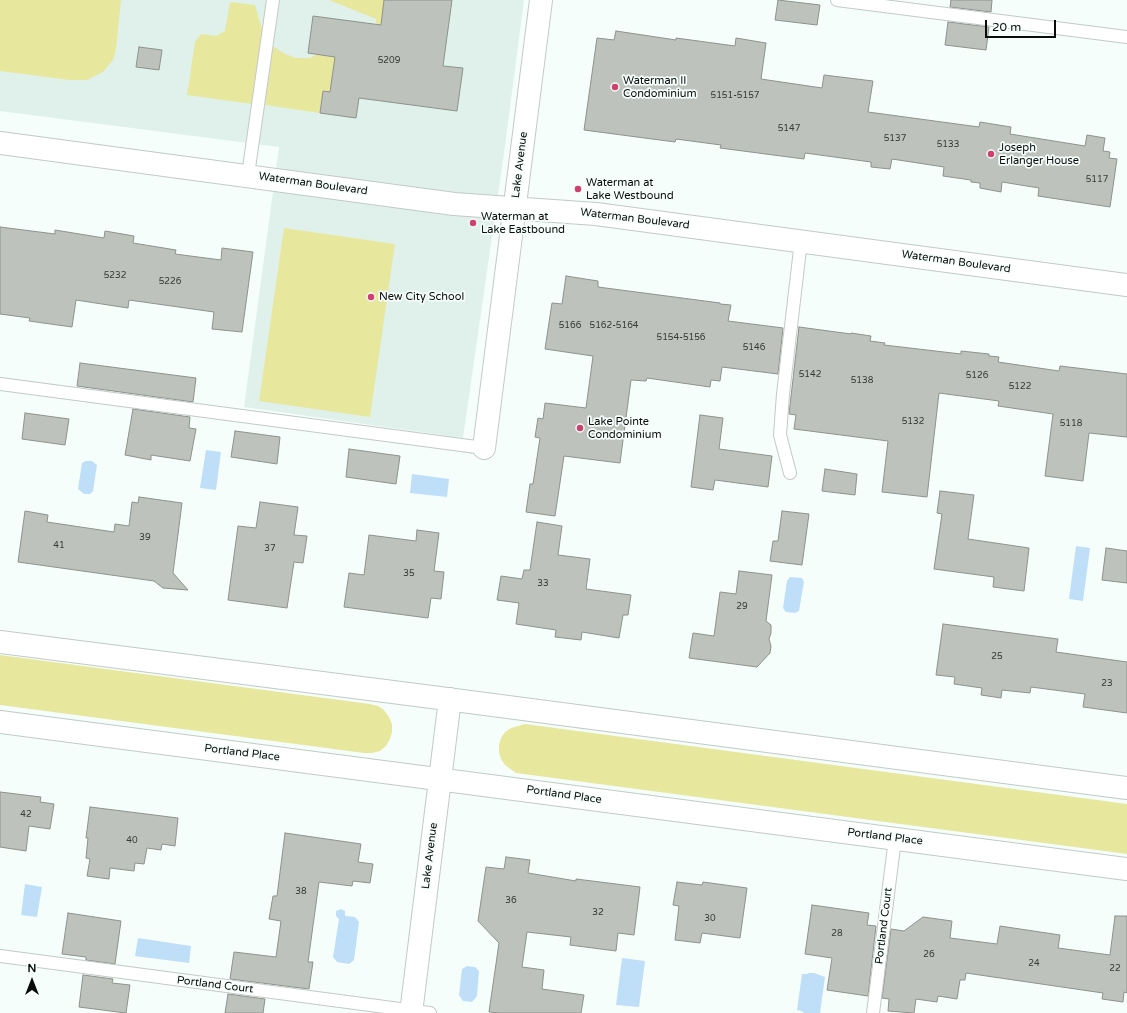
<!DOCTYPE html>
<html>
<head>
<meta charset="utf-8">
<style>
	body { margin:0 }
	#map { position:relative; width:1127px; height:1013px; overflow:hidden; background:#f5fefb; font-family:"Varela Round",sans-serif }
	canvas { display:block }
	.north { position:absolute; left:12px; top:961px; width:40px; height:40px; -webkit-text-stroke:3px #f5fefb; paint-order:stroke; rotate:0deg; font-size:11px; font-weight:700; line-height:16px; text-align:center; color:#090c0b }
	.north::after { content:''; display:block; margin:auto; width:14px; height:18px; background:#090c0b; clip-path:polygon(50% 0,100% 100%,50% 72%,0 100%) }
	.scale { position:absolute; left:985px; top:20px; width:71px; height:18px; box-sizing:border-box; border:2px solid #090c0b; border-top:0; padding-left:5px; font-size:12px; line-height:14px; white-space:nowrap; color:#090c0b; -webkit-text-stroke:3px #f5fefb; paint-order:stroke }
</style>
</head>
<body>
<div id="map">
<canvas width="1127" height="1013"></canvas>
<div class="north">N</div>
<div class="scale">20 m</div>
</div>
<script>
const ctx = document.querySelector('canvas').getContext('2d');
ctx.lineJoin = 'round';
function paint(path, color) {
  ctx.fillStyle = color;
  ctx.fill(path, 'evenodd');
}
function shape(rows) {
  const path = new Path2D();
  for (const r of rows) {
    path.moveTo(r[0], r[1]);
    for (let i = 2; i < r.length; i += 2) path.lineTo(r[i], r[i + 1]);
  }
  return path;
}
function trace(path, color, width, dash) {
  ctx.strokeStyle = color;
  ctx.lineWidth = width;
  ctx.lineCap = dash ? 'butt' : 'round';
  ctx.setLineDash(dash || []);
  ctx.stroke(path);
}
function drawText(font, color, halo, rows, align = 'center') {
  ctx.font = font + ' "Varela Round",sans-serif';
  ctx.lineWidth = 3.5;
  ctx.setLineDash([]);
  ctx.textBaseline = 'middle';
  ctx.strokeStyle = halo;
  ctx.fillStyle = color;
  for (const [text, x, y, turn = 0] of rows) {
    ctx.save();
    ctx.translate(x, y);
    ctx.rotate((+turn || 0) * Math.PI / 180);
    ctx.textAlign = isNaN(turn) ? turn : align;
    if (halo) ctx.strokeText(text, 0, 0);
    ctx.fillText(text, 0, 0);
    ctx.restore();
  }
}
const built = shape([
	[0,0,524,0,505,146,463,438,244,407,279,147,0,111]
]);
const green = shape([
	[0,0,121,0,116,49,113,60,103,72,87,80,69,80,0,71],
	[329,0,384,0,381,25,376,24,376,19],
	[230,2,255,5,263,33,252,104,187,95,195,42,201,34,216,36,225,31],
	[273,46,283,53,296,58,310,58,317,54,335,57,330,92,323,91,320,113,265,105],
	[284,228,395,244,370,417,259,401],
	[0,655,370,704,378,706,384,710,389,717,392,724,392,732,390,739,386,746,380,751,372,753,364,753,0,705],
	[525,724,1127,804,1127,854,516,773,505,765,501,759,499,752,499,745,501,738,505,732,511,728]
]);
const water = shape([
	[206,450,221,452,216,490,200,488],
	[86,461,92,461,97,465,93,491,90,494,84,494,78,489,82,463],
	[412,474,449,479,447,497,410,493],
	[1076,546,1090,548,1083,601,1069,599],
	[790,577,802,578,804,582,799,611,795,613,786,612,783,608,787,581],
	[25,884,42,887,37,917,21,915],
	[341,909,345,911,345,916,355,917,359,922,354,960,349,964,337,962,333,957,339,919,336,916,336,911],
	[138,938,191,946,189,963,135,956],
	[622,958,645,961,639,1007,616,1005],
	[467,966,475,967,479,971,477,996,472,1002,463,1001,459,995,462,969],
	[809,973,814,973,825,977,820,1013,804,1013,801,1011,797,1010,802,974,807,974]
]);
const building = shape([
	[384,0,452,0,443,66,463,68,457,111,359,98,356,118,320,113,323,91,330,92,335,57,308,53,313,16,381,25,384,0],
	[778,0,820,5,817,25,775,20,778,0],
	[951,0,992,0,991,12,950,7,951,0],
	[948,22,989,27,986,50,945,45,948,22],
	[616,31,676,40,676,38,735,46,736,38,766,43,761,79,822,88,824,75,873,81,868,112,979,127,980,122,1011,127,1010,134,1085,146,1087,135,1105,138,1103,151,1110,152,1109,158,1117,159,1110,207,1038,196,1039,188,1002,182,1001,192,980,188,980,183,971,182,971,180,943,176,944,167,892,159,890,169,871,167,871,162,805,153,804,159,720,148,721,145,676,139,675,142,584,130,597,38,614,40,616,31],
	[139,47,162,50,159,70,136,67,139,47],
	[0,227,55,234,55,230,104,238,105,231,134,236,133,243,176,250,175,254,221,260,222,248,253,252,242,332,212,329,214,312,129,300,128,308,76,300,72,327,29,321,30,318,0,314,0,227],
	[566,276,598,281,598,287,720,303,720,304,731,305,728,321,783,328,778,374,722,367,720,381,711,380,710,387,647,378,646,381,631,380,620,463,564,456,555,516,526,512,530,484,533,484,540,438,535,437,538,418,543,419,545,403,586,408,593,356,545,349,552,303,562,304,566,276],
	[799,327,851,334,851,333,871,336,870,341,885,343,884,345,961,354,961,351,989,354,989,356,999,357,998,362,1059,371,1060,366,1127,374,1127,437,1089,433,1083,481,1045,476,1053,414,998,406,999,401,939,393,927,497,882,492,888,441,794,429,796,415,789,414,799,327],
	[80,363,196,378,193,402,77,386,80,363],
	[133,409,190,417,189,428,196,429,190,461,151,455,151,460,125,455,133,409],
	[25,413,69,419,65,445,22,439,25,413],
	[700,415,723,418,719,449,772,456,768,487,715,480,713,490,691,487,700,415],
	[235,431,280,437,277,464,231,457,235,431],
	[349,449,400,456,396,484,346,477,349,449],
	[825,469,857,474,855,495,822,491,825,469],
	[940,491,974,495,968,539,1029,548,1024,591,993,587,994,577,934,569,942,514,937,513,940,491],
	[139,497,182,503,173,573,188,590,163,588,154,581,18,562,25,511,48,515,47,522,114,532,115,524,129,526,132,502,138,503,139,497],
	[260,502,298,507,294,535,307,536,303,563,294,562,287,608,228,600,238,526,256,528,260,502],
	[782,511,809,514,802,565,770,561,773,541,778,541,782,511],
	[537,522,562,526,558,555,590,559,586,589,631,595,628,615,623,615,619,638,582,632,581,640,555,637,556,630,516,624,519,603,497,600,501,576,522,579,524,570,530,570,537,522],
	[417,530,439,533,434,571,444,572,441,599,431,598,428,618,344,607,349,573,364,575,369,535,416,541,417,530],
	[1106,548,1127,551,1127,583,1102,580,1106,548],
	[739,571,772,575,766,621,771,625,771,633,769,639,771,646,770,653,757,667,689,658,693,633,714,636,720,592,736,594,739,571],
	[943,624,1058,639,1056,652,1127,662,1127,713,1083,707,1085,694,1031,687,1030,693,1002,690,1001,698,981,695,982,688,954,684,955,677,936,675,943,624],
	[0,792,41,797,40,802,54,804,50,829,29,826,26,851,0,847,0,792],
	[90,807,178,818,175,846,162,844,161,850,147,848,144,864,135,863,134,871,110,868,109,879,87,876,90,859,86,858,88,838,86,838,90,807],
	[285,833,361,844,358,862,373,864,370,883,353,881,352,886,319,882,308,962,313,962,309,989,230,979,234,952,276,957,281,921,269,919,273,896,277,896,285,833],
	[506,857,530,860,528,873,576,881,576,879,640,887,634,935,618,933,616,951,570,945,571,937,527,932,522,967,544,970,542,989,584,995,581,1013,499,1013,489,1012,499,943,478,921,486,867,504,869,506,857],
	[677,882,702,885,703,882,747,888,740,938,702,933,700,943,675,940,679,906,673,905,677,882],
	[812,905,869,913,867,925,876,926,868,996,827,990,832,958,805,954,812,905],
	[68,913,121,921,115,964,86,960,86,957,62,954,68,913],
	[1115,916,1127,916,1127,993,1124,992,1123,1002,1102,999,1103,993,966,973,965,980,960,980,957,999,938,996,937,1002,916,999,914,1013,888,1011,889,999,882,998,891,929,904,931,923,917,952,921,950,938,997,944,1000,926,1060,935,1058,948,1110,955,1115,916],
	[83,975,113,979,112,983,130,985,126,1013,79,1007,83,975],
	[228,994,265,999,263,1013,225,1013,228,994]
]);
const service = shape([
	[837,0,1127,37],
	[248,175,273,0],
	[0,384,484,448],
	[790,473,780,435,783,394,801,241],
	[0,956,430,1013],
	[873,1013,895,839]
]);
const minor = shape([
	[0,143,454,204,596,214,1127,285],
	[484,448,541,0],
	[0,642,424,696,1127,788],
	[0,722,1127,869],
	[411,1013,450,699]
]);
const markers = [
	[615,87,4,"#cd406f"],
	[991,154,4,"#cd406f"],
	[578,189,4,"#cd406f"],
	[473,223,4,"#cd406f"],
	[371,297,4,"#cd406f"],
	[580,428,4,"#cd406f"]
];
const numberNames = [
	["5209",389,61],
	["5151-5157",735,96],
	["5147",789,129],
	["5137",895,139],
	["5133",948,145],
	["5117",1097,180],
	["5232",115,276],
	["5226",170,282],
	["5166",570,326],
	["5162-5164",614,326],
	["5154-5156",681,338],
	["5146",754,348],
	["5142",810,375],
	["5126",977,376],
	["5138",862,381],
	["5122",1020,387],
	["5132",913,422],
	["5118",1071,424],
	["39",145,538],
	["41",59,546],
	["37",270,549],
	["35",409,574],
	["33",543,584],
	["29",742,607],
	["25",997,657],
	["23",1107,684],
	["42",26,815],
	["40",132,841],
	["38",301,892],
	["36",511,901],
	["32",598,913],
	["30",710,919],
	["28",837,934],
	["26",929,955],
	["24",1034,964],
	["22",1115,969]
];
const poiNames = [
	["Waterman II",623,81],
	["Condominium",623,94],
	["Joseph",999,148],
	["Erlanger House",999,161],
	["Waterman at",586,183],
	["Lake Westbound",586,196],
	["Waterman at",481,217],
	["Lake Eastbound",481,230],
	["New City School",379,297],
	["Lake Pointe",588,422],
	["Condominium",588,435]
];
const streetNames = [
	["Lake Avenue",520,165,-83],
	["Waterman Boulevard",313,184,8],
	["Waterman Boulevard",635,219,7],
	["Waterman Boulevard",956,262,8],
	["Portland Place",242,753,7],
	["Portland Place",564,795,8],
	["Portland Place",885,837,7],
	["Lake Avenue",430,856,-83],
	["Portland Court",884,926,-83],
	["Portland Court",215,985,7]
];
paint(built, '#e0f1eb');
paint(green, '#e8e79e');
paint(water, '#bfdff9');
paint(building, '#bdc2bc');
trace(building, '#8d928c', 1);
trace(service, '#c2cac8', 14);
trace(minor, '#c2cac8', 24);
trace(service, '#fff', 12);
trace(minor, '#fff', 22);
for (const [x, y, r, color] of markers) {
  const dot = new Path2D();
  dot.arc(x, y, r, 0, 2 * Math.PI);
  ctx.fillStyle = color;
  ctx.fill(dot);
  trace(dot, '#f5fefb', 1.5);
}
drawText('9px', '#363a37', null, numberNames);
drawText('11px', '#090c0b', '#f5fefb', poiNames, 'left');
drawText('11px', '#090c0b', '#f5fefb', streetNames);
</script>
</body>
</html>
